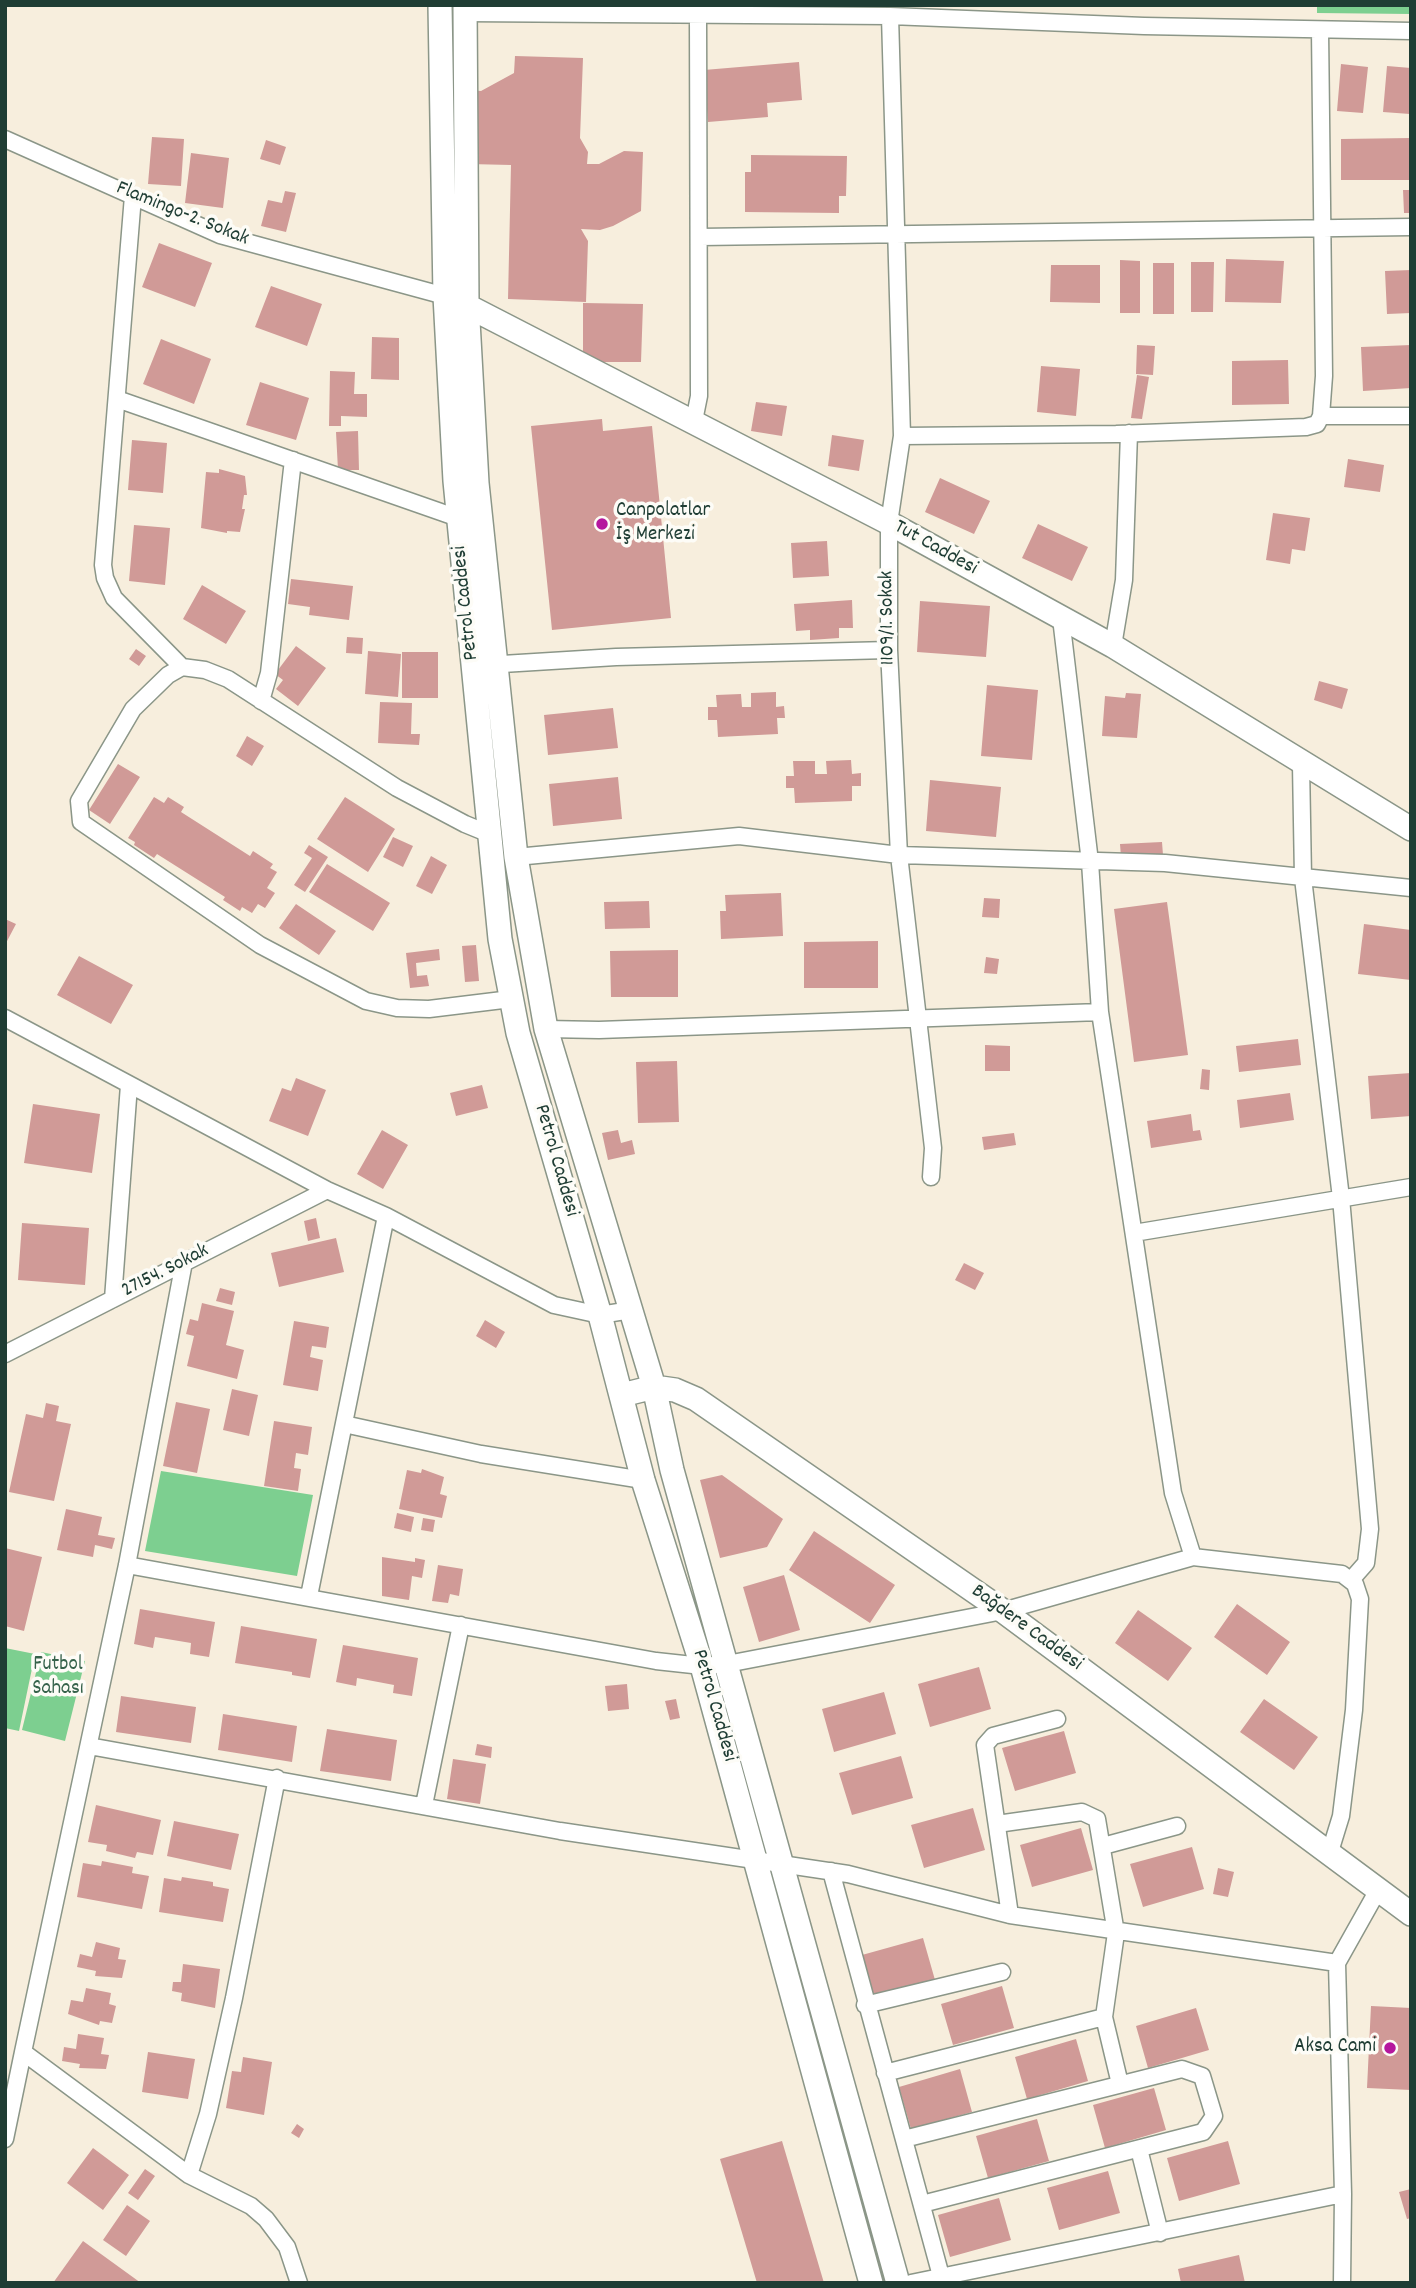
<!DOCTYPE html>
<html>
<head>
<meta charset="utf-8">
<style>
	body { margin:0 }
	#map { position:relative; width:1416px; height:2288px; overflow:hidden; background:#f7eedd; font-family:Dekko,sans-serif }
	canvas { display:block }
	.frame { position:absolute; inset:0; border:7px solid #1f3d34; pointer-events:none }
</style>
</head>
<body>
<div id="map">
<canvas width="1416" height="2288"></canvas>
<div class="frame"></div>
</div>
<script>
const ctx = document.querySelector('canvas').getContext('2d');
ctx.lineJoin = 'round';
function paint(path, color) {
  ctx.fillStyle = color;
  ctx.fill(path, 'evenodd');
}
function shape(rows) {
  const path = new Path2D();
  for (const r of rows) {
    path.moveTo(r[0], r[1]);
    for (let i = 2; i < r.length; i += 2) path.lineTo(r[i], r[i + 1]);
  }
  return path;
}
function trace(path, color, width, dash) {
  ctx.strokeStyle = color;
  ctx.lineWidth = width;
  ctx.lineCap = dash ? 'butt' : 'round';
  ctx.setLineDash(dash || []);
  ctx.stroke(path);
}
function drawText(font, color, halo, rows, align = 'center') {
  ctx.font = font + ' Dekko,sans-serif';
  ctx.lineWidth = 7;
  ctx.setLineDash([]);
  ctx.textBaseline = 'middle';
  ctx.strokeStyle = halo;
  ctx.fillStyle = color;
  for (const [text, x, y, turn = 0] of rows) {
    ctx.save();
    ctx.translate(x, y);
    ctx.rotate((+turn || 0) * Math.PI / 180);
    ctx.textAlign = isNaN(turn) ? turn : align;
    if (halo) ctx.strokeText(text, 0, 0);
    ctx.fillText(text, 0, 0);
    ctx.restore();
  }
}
const green = shape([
	[1317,5,1411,5,1411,14,1317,13],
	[161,1471,313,1495,297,1576,145,1551],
	[5,1648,35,1654,19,1731,5,1728],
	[41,1652,85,1661,65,1741,22,1730]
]);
const building = shape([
	[515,56,583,58,580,138,588,152,587,164,599,164,624,151,643,152,641,211,613,226,600,230,581,229,588,241,586,302,508,299,511,165,469,164,471,90,481,91,514,73],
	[799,62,802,100,767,103,768,117,708,122,704,70],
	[1341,64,1368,67,1363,113,1337,111],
	[1387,66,1411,68,1410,114,1383,112],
	[152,137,184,139,181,186,148,184],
	[1411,138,1411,180,1341,180,1341,139],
	[266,140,286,147,280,165,260,159],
	[191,153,229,158,223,208,185,203],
	[751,155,847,156,846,196,839,196,839,213,745,212,745,172,751,172],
	[1403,190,1411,190,1411,213,1404,213],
	[285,191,296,193,286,232,261,226,268,200,282,203],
	[159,243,212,263,195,307,142,287],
	[1226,259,1284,261,1281,303,1225,302],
	[1120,260,1140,261,1140,313,1120,313],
	[1191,262,1214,262,1213,312,1191,312],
	[1153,263,1174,263,1174,314,1153,314],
	[1051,265,1100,265,1100,303,1050,302],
	[1411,270,1411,313,1387,314,1385,271],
	[271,286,322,304,307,346,255,327],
	[583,303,643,304,641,362,583,362],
	[372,337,399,338,399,380,371,379],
	[161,339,211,359,194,404,143,384],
	[1137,345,1155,346,1153,375,1136,374],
	[1411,345,1411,388,1363,391,1361,347],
	[1288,360,1289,404,1232,405,1232,361],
	[1041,366,1080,369,1076,416,1037,412],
	[330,371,355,372,354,394,367,394,367,417,341,416,341,426,329,426],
	[1137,375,1149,377,1142,419,1131,418],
	[260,382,309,398,296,440,246,425],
	[756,402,787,406,782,436,751,431],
	[602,419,603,431,652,426,671,618,552,630,531,426],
	[358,431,359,470,338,470,336,432],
	[832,435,864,440,859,471,828,466],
	[132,440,167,443,163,493,128,490],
	[1348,459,1384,465,1380,492,1344,487],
	[219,469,245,476,247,495,244,495,242,509,245,509,240,532,227,531,227,533,201,528,206,472,219,473],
	[940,478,990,501,974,534,925,512],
	[1273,513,1310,518,1305,551,1292,549,1290,564,1266,560],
	[1038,524,1088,547,1072,581,1022,558],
	[134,525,170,528,165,585,129,581],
	[827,541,829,576,793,578,791,543],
	[291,579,353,586,349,620,309,615,310,607,288,604],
	[202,585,246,611,226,644,183,619],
	[852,600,853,628,839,628,839,638,810,640,810,630,796,631,794,604],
	[920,601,990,606,986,657,917,652],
	[347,637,363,638,362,654,346,653],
	[296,646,326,668,298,706,276,689,283,680,275,674],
	[136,649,146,656,139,666,129,659],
	[368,651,401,654,398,697,365,694],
	[402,652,438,652,438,698,402,698],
	[1319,681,1348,689,1342,709,1314,700],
	[987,685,1038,690,1032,760,981,756],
	[776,692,776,707,784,706,785,718,777,718,778,734,718,737,717,720,708,720,708,707,717,707,716,695,741,694,742,707,751,707,751,693],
	[1126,693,1141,694,1137,738,1102,736,1105,696,1125,698],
	[380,702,412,703,411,734,420,734,419,745,378,743],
	[613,708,618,748,548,755,544,715],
	[247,736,264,746,252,766,236,756],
	[851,760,852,774,861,773,861,786,852,786,852,801,795,803,794,788,786,788,786,776,794,776,793,761,815,761,815,774,827,774,826,761],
	[118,764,140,777,110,824,89,810],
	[618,777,622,819,553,826,549,784],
	[930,780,1001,787,996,837,926,831],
	[154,797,164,803,168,797,184,807,181,812,250,856,253,851,273,864,270,868,277,872,267,888,275,893,265,908,258,904,252,913,242,907,240,911,223,900,225,897,157,854,154,858,134,845,135,842,128,838],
	[345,797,395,829,368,872,317,839],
	[393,837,413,846,403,867,383,857],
	[1162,842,1163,855,1121,857,1120,844],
	[309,845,328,857,305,892,294,885,312,858,304,853],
	[431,856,447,865,432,894,416,886],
	[327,864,390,903,373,931,309,892],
	[781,893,783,936,721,939,720,911,726,911,725,895],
	[984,898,1000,899,999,918,982,917],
	[649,901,650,928,605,929,604,902],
	[1167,902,1188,1055,1134,1062,1114,909],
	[296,904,336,931,319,955,279,928],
	[5,919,16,924,5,945],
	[1364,924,1411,930,1411,980,1358,974],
	[878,941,878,988,804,988,804,942],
	[476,945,479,981,465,982,462,946],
	[439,949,440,960,416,963,417,976,427,975,429,986,410,988,406,953],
	[678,950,678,997,611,997,610,951],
	[79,956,133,985,111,1024,57,995],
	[986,957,999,959,997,974,984,973],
	[1298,1039,1301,1065,1239,1072,1236,1046],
	[985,1045,1010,1046,1010,1071,985,1071],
	[677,1061,679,1122,638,1123,636,1062],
	[1202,1069,1210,1070,1209,1090,1200,1089],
	[1411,1073,1411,1116,1371,1119,1368,1076],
	[296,1078,326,1090,308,1136,269,1121,282,1088,291,1091],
	[482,1085,488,1108,456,1116,450,1093],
	[1290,1093,1294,1120,1240,1128,1237,1100],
	[33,1104,100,1114,92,1173,24,1163],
	[1191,1114,1193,1131,1200,1130,1202,1140,1151,1148,1147,1121],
	[382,1130,408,1145,383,1189,357,1174],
	[618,1130,621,1143,632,1140,635,1154,608,1160,602,1133],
	[1014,1133,1016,1145,984,1150,982,1137],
	[316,1218,320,1238,308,1241,304,1221],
	[22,1223,89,1228,85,1285,18,1280],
	[336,1238,344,1272,279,1287,271,1253],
	[964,1263,984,1273,975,1290,955,1280],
	[220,1288,235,1292,232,1305,216,1301],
	[202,1303,234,1311,226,1345,244,1350,237,1379,187,1366,194,1336,186,1334,190,1319,198,1321],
	[485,1320,505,1332,496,1348,476,1336],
	[294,1321,329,1327,326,1348,312,1346,310,1357,323,1360,318,1391,283,1385],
	[232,1389,258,1395,249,1436,223,1430],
	[176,1402,210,1409,197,1473,163,1466],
	[46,1403,59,1406,56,1421,71,1424,54,1501,9,1492,26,1414,43,1418],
	[274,1421,312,1427,308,1455,296,1453,294,1468,301,1469,298,1491,264,1486],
	[422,1469,444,1477,440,1494,447,1496,442,1518,399,1509,407,1470,421,1473],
	[722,1475,783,1519,767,1547,720,1558,700,1480],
	[66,1509,102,1517,98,1535,115,1538,112,1549,95,1545,93,1557,57,1550],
	[397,1513,414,1517,411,1532,394,1528],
	[423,1518,435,1520,433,1532,421,1530],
	[814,1531,895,1585,870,1623,789,1570],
	[5,1548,42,1557,24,1631,5,1626],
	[382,1557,415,1562,415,1558,425,1560,422,1578,412,1576,409,1600,382,1596],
	[438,1565,463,1569,459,1596,450,1594,448,1603,432,1601],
	[784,1575,800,1630,759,1642,743,1587],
	[1237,1604,1290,1642,1267,1675,1214,1637],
	[140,1609,215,1622,209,1657,190,1654,191,1643,155,1637,153,1648,134,1644],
	[1138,1610,1192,1648,1168,1681,1115,1643],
	[241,1626,317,1639,310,1678,292,1675,292,1672,235,1663],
	[343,1645,418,1658,412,1696,393,1693,394,1685,357,1678,356,1686,336,1682],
	[979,1667,991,1709,930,1727,918,1684],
	[627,1684,629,1709,608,1711,605,1686],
	[884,1692,896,1734,834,1752,822,1709],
	[121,1696,196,1707,191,1743,116,1732],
	[676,1699,680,1718,670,1720,665,1701],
	[1264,1699,1318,1737,1294,1770,1240,1732],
	[223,1714,297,1726,292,1762,218,1750],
	[327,1729,397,1740,391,1781,320,1771],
	[1064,1731,1076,1773,1015,1791,1002,1748],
	[477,1744,492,1747,491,1758,475,1755],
	[901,1756,913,1798,852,1815,839,1773],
	[453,1759,486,1764,480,1804,447,1799],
	[96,1805,161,1820,153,1855,137,1852,135,1858,106,1851,107,1845,88,1842],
	[973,1808,985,1850,924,1868,911,1825],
	[174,1821,239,1834,231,1870,167,1856],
	[1081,1828,1093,1870,1032,1887,1020,1845],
	[1192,1847,1204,1889,1143,1907,1130,1864],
	[102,1861,133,1867,132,1873,149,1876,142,1909,77,1897,83,1863,101,1866],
	[1218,1868,1234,1872,1228,1897,1213,1894],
	[182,1877,213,1882,213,1886,229,1889,223,1922,159,1912,164,1878,181,1881],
	[923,1938,935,1980,874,1998,862,1955],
	[96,1942,120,1948,118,1959,126,1960,122,1978,95,1976,96,1971,77,1967,80,1954,92,1957],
	[183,1964,220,1969,215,2008,181,2001,182,1993,172,1991,173,1982,181,1982],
	[1002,1986,1014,2028,953,2045,941,2004],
	[86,1988,111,1993,109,2004,116,2006,112,2023,100,2021,99,2025,68,2014,71,2000,83,2002],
	[1371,2006,1411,2008,1411,2090,1367,2088],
	[1196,2008,1209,2050,1148,2068,1136,2026],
	[78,2034,104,2038,101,2054,109,2055,106,2069,79,2068,80,2064,62,2061,64,2047,76,2049],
	[1076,2039,1088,2081,1027,2099,1015,2057],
	[148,2052,195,2059,188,2099,142,2092],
	[243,2057,272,2062,264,2115,226,2108,232,2071,241,2072],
	[960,2069,972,2112,911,2129,899,2087],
	[1154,2088,1166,2130,1105,2148,1093,2105],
	[1037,2119,1049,2161,988,2178,976,2136],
	[297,2124,304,2129,299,2138,291,2133],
	[782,2141,824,2283,757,2283,720,2159],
	[1228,2141,1240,2184,1179,2201,1167,2158],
	[93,2148,129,2175,103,2210,67,2183],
	[145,2169,155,2176,138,2200,128,2193],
	[1108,2171,1120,2213,1059,2230,1047,2188],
	[1411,2189,1411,2218,1407,2219,1399,2192],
	[999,2198,1011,2240,950,2257,938,2215],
	[127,2205,150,2221,126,2256,103,2240],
	[83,2241,141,2283,53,2283],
	[1239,2255,1245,2283,1181,2283,1178,2269]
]);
const street = shape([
	[465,13,890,16,1144,26,1411,31],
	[890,16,902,436,889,523,889,650,899,855,933,1148,931,1177],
	[5,139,220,235,445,296],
	[133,196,103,565,105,578,114,598,182,667],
	[700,237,1411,227],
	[117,399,458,518],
	[1321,416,1411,416],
	[694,421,699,396,698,17],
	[902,436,1116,434,1306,427,1317,424,1321,416,1324,376,1320,30],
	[1061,618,1090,862,1100,1012,1173,1493,1193,1557],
	[1113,646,1124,580,1129,433],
	[486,665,616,657,889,650],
	[261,701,269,673,293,460],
	[1301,764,1303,878,1341,1198,1370,1529,1366,1563,1351,1580],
	[487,833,465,824,397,788,228,679,205,670,182,667,168,675,133,709,79,801,81,822,260,945,366,1001,397,1008,429,1009,511,999],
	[516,857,739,836,899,855,1165,863,1411,888],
	[5,1018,327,1190,386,1216,554,1305,600,1315,631,1310],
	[546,1029,599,1030,1100,1012],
	[1134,1233,1411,1187],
	[184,1262,127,1565,23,2052,189,2175,251,2206,266,2219,287,2247,299,2283],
	[113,1299,129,1085],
	[5,1354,327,1190],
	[344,1424,481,1454,643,1480],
	[127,1565,656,1661,702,1666,727,1664,1003,1611,1193,1557,1342,1574,1355,1584,1360,1599,1354,1710,1341,1816,1329,1855],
	[309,1596,386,1216],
	[89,1746,560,1831,848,1874,1010,1915,1337,1963,1378,1890],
	[424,1805,461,1625],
	[997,1824,1082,1812,1097,1819,1116,1933,1104,2017,1120,2084],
	[1103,1846,1177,1826],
	[831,1871,941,2276],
	[1010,1915,985,1745,993,1736,1057,1719],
	[1337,1963,1343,2194,1342,2283],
	[865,2005,1002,1972],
	[885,2073,1104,2017],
	[5,2139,23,2052],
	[904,2139,1182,2069,1202,2076,1214,2116,1203,2132,922,2204],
	[1139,2149,1160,2233],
	[189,2175,208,2114,234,1998,277,1778],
	[911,2283,1343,2194]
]);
const secondary = shape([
	[440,5,445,296,455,481,500,939,518,1033,600,1315,643,1480,702,1666,871,2283],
	[465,5,467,303,477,483,516,857,546,1029,654,1387,672,1470,898,2283],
	[456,300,889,523,1113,646,1411,829],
	[622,1395,654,1387,675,1390,696,1399,1003,1611,1411,1914]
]);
const markers = [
	[602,524,7,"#b5179e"],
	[1390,2048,7,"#b5179e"]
];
const streetNames = [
	["Flamingo-2. Sokak",182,215,22],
	["Tut Caddesi",935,549,29],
	["Petrol Caddesi",467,603,-96],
	["1109/1. Sokak",889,618,-91],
	["Petrol Caddesi",555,1161,74],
	["27154. Sokak",166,1272,-27],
	["Bağdere Caddesi",1026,1629,36],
	["Petrol Caddesi",713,1706,74]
];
const poiNames = [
	["Canpolatlar",616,512],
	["İş Merkezi",616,536],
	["Aksa Cami",1376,2048,"right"]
];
const parkNames = [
	["Futbol",58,1666],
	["Sahası",58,1690]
];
paint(green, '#7dcf90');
paint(building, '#d09a97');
trace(street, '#8b9688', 19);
trace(secondary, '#8b9688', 26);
trace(street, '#fff', 16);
trace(secondary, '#fff', 23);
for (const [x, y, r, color] of markers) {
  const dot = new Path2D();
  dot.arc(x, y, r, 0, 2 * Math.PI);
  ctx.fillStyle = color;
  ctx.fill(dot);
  trace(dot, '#fdfcf7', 2.5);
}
drawText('21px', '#1f3d34', '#fdfcf7', streetNames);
drawText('21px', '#1f3d34', '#fdfcf7', poiNames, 'left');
drawText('21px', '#36624b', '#fdfcf7', parkNames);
</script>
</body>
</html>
